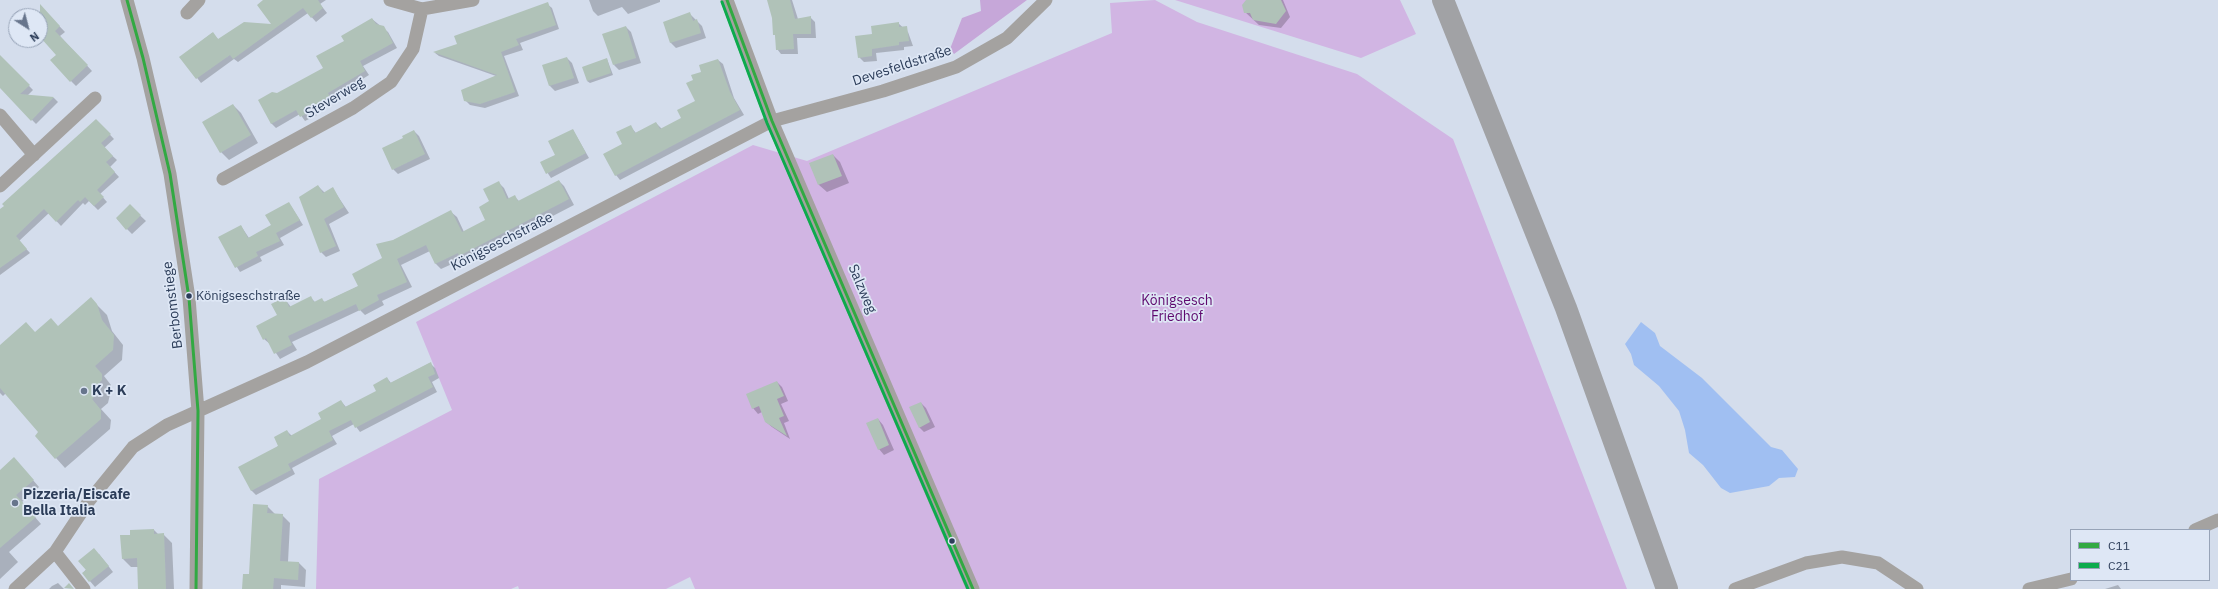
<!DOCTYPE html>
<html>
<head>
<meta charset="utf-8">
<style>
	body { margin:0 }
	#map { position:relative; width:2218px; height:589px; overflow:hidden; background:#d4ddec; font-family:"IBM Plex Sans",sans-serif }
	canvas { display:block }
	.legend { position:absolute; left:2070px; top:529px; width:140px; height:52px; box-sizing:border-box; background:#dee7f5; border:1px solid #97a3b7; margin:0; padding:5px 7px; list-style:none; font-size:12px; color:#2c3d59 }
	.legend li { display:flex; align-items:center; gap:8px; height:20px }
	.legend b { width:20px; border:1px solid #97a3b7 }
	.north { position:absolute; left:8px; top:8px; width:40px; height:40px; box-sizing:border-box; background:#dee7f5; border:1px solid #97a3b7; border-radius:50%; rotate:144deg; font-size:11px; font-weight:700; line-height:16px; text-align:center; color:#2c3d59 }
	.north::after { content:''; display:block; margin:auto; width:14px; height:18px; background:#67758c; clip-path:polygon(50% 0,100% 100%,50% 72%,0 100%) }
</style>
</head>
<body>
<div id="map">
<canvas width="2218" height="589"></canvas>
<ul class="legend">
<li><b style="height:5px;background:#32a942"></b>C11</li>
<li><b style="height:5px;background:#0dab4d"></b>C21</li>
</ul>
<div class="north">N</div>
</div>
<script>
const ctx = document.querySelector('canvas').getContext('2d');
ctx.lineJoin = 'round';
function paint(path, color) {
  ctx.fillStyle = color;
  ctx.fill(path, 'evenodd');
}
function shape(rows) {
  const path = new Path2D();
  for (const r of rows) {
    path.moveTo(r[0], r[1]);
    for (let i = 2; i < r.length; i += 2) path.lineTo(r[i], r[i + 1]);
  }
  return path;
}
function trace(path, color, width, dash) {
  ctx.strokeStyle = color;
  ctx.lineWidth = width;
  ctx.lineCap = dash ? 'butt' : 'round';
  ctx.setLineDash(dash || []);
  ctx.stroke(path);
}
function drawText(font, color, halo, rows, align = 'center') {
  ctx.font = font + ' "IBM Plex Sans",sans-serif';
  ctx.lineWidth = 3.5;
  ctx.setLineDash([]);
  ctx.textBaseline = 'middle';
  ctx.strokeStyle = halo;
  ctx.fillStyle = color;
  for (const [text, x, y, turn = 0] of rows) {
    ctx.save();
    ctx.translate(x, y);
    ctx.rotate((+turn || 0) * Math.PI / 180);
    ctx.textAlign = isNaN(turn) ? turn : align;
    if (halo) ctx.strokeText(text, 0, 0);
    ctx.fillText(text, 0, 0);
    ctx.restore();
  }
}
const green = shape([
	[1155,0,1197,22,1357,74,1453,139,1627,589,695,589,690,577,666,589,519,589,518,586,511,589,316,589,319,479,452,410,416,322,753,145,807,161,1112,33,1110,3],
	[1175,0,1400,0,1416,34,1361,58]
]);
const forest = shape([
	[980,0,1027,0,954,54,950,49,962,18,981,11]
]);
const water = shape([
	[1641,322,1655,333,1660,346,1702,378,1771,447,1782,450,1798,469,1795,477,1779,478,1769,486,1730,493,1721,488,1703,465,1689,453,1685,430,1679,411,1659,386,1634,365,1631,354,1625,344]
]);
const shadow = shape([
	[265,0,326,0,320,4,327,13,316,22,308,13,238,62,234,59,201,83,181,57,212,33,219,40,273,26],
	[589,0,660,0,660,2,628,14,622,7,598,16,593,11],
	[771,0,792,0,798,19,810,17,815,22,816,38,797,38,798,54,781,54,777,49],
	[1253,0,1283,0,1290,17,1281,28,1259,25,1245,12],
	[547,4,552,8,559,29,520,43,523,50,504,56,519,96,485,108,470,105,465,100,496,76,439,56,435,53,458,45],
	[43,9,65,32,60,36,92,71,76,86,71,81,57,55,40,36,40,16,35,16],
	[690,14,702,26,706,38,676,48,671,43,664,23],
	[372,19,388,32,397,48,363,66,369,75,332,98,334,102,315,112,317,115,305,121,300,114,276,128,271,123,278,95,324,69,345,41],
	[898,23,908,32,913,46,904,47,904,50,876,53,877,61,864,62,859,57],
	[626,27,631,32,641,63,619,70,614,65],
	[0,56,33,90,27,96,54,98,58,102,36,124,0,87],
	[567,58,572,63,579,83,555,91,550,86,544,66],
	[607,59,613,75,590,83,587,81],
	[718,60,723,64,734,98,744,115,620,180,616,175,630,126,636,133,656,123,662,129,683,118,696,101,695,81],
	[233,105,241,113,258,143,229,160,221,152],
	[96,120,114,139,104,148,117,160,110,167,119,177,100,194,107,202,98,210,89,201,85,205,83,203,61,226,49,213,19,241,30,253,0,275,0,232],
	[573,130,589,158,551,178,541,163,556,155],
	[414,131,419,136,430,159,398,174,393,169,404,138],
	[833,155,840,162,849,183,827,192,819,185,810,164],
	[559,181,564,186,574,205,466,261,463,259,441,269,436,264,430,251,401,265,412,287,382,301,384,305,365,315,360,310,292,342,297,350,280,359,270,344,264,339,278,316,284,298,291,307,311,298,316,303,322,300,325,302,359,286,384,258,394,240,451,212,457,217,464,232,487,220,491,202,499,183,504,188,509,199,515,197,520,202],
	[318,186,325,193,333,189,349,213,329,224,340,251,326,257,321,252],
	[289,203,303,225,280,238,284,245,260,257,262,261,240,272,219,238,241,226,249,238,272,225],
	[130,206,146,221,132,234,117,219],
	[91,299,107,315,112,331,123,345,122,360,104,376,111,385,111,390,108,403,101,409,111,420,110,429,65,468,56,458,40,432,6,393,3,396,0,393,0,346,35,333,58,327],
	[430,363,435,368,439,378,432,382,437,392,360,432,354,424,332,436,337,444,292,468,295,474,256,495,251,490,287,431,292,436,323,420,341,401,346,407,378,391,387,378,391,383],
	[777,382,782,387,788,401,781,404,789,421,784,423,790,439,772,427,766,422,762,412,758,414,753,408],
	[921,403,926,408,935,427,924,432,919,427],
	[878,419,883,425,894,450,884,455,879,449],
	[20,465,39,487,22,502,41,524,9,552,18,562,0,579,0,471],
	[267,506,275,514,282,515,290,523,288,562,299,563,306,570,305,587,281,585,281,589,243,589,250,575],
	[154,530,158,534,163,534,172,543,174,589,139,589,138,567,131,567,123,559,131,536],
	[99,554,113,572,95,587,83,573],
	[58,583,64,589,49,589,52,586],
	[2118,585,2121,589,2105,589]
]);
const building = shape([
	[263,0,318,0,323,8,311,18,303,8,233,59,230,55,196,79,179,57,213,32,218,39,244,22,271,24,257,5],
	[767,0,790,0,795,19,811,16,811,34,793,34,794,49,776,50,775,35,773,35,772,18],
	[1246,0,1281,0,1286,11,1276,24,1253,20,1250,13,1244,13,1242,5],
	[548,2,556,25,516,39,519,45,501,52,515,92,480,104,464,101,461,90,497,75,433,52,457,44,454,36],
	[40,4,60,26,55,31,88,65,70,82,50,60,56,55,40,37],
	[690,12,693,21,697,19,701,33,670,43,663,22],
	[372,18,376,24,384,26,393,43,360,61,365,71,328,93,330,97,311,108,313,110,300,117,296,110,271,124,258,100,272,92,277,93,323,68,316,56,344,41,341,36],
	[899,22,899,27,907,26,909,41,899,42,899,45,872,49,872,56,858,58,855,36,872,34,871,26],
	[626,26,636,58,613,65,602,34],
	[0,55,30,85,20,94,54,97,31,121,0,88],
	[567,57,574,78,549,86,542,65],
	[607,58,611,73,587,81,582,67],
	[718,59,730,92,740,110,615,176,603,154,622,144,616,132,631,125,635,133,656,122,660,129,681,118,677,110,695,101,686,83,693,80,691,75,701,72,699,65],
	[233,104,251,135,220,153,202,122],
	[96,119,111,134,101,143,113,156,106,162,115,172,97,190,104,197,94,206,85,197,80,202,78,200,56,222,44,209,16,236,27,249,0,268,0,209,4,206,2,204],
	[573,129,586,153,546,174,540,162,555,155,548,141],
	[414,130,425,154,392,170,382,148,403,138,402,136],
	[833,154,842,176,818,185,809,163],
	[559,180,569,199,459,256,458,253,435,264,426,245,397,259,407,282,377,295,379,300,359,311,356,304,288,336,292,345,274,354,266,338,263,340,256,326,277,315,271,304,285,297,289,307,311,296,314,302,322,298,324,302,358,286,352,274,382,258,376,244,393,240,451,210,462,232,485,220,479,207,489,201,483,189,499,181,507,199,515,195,518,201],
	[318,185,323,193,333,187,344,207,324,219,336,246,320,253,299,197],
	[289,202,300,220,276,233,280,241,256,252,258,256,235,268,218,237,241,225,248,238,271,225,265,215],
	[130,204,141,215,126,230,116,218],
	[91,297,97,304,102,320,114,335,113,350,95,366,102,374,102,380,100,382,98,393,92,399,101,410,101,419,55,459,35,436,38,432,0,388,0,345,26,322,35,332,51,318,58,326],
	[431,362,435,374,428,377,433,387,355,428,351,420,329,431,333,440,288,464,291,470,251,491,238,467,278,446,274,437,287,430,290,436,321,419,318,413,341,400,345,407,376,391,373,385,387,377,390,383],
	[777,381,784,396,777,399,784,416,779,418,787,436,765,422,759,406,752,409,746,394],
	[921,402,930,422,919,428,909,407],
	[878,418,889,445,878,450,866,423],
	[14,457,34,480,16,495,36,517,0,548,0,470],
	[253,504,268,505,267,513,283,514,280,561,299,562,298,580,274,578,273,589,242,589,243,574,249,574],
	[154,529,154,534,164,533,166,589,138,589,137,558,122,559,120,535,130,535,130,530],
	[94,548,109,566,89,582,82,573,86,570,78,561],
	[69,583,74,589,64,588]
]);
const street = shape([
	[127,0,143,58,170,174,189,298,198,411,196,589],
	[390,0,422,9,473,0],
	[727,0,772,121,973,589],
	[187,13,199,0],
	[0,115,34,155],
	[223,179,353,108,391,82,413,49,422,9],
	[0,186,95,98],
	[2195,530,2218,520],
	[55,552,84,589],
	[15,589,55,552,89,501,133,447,167,425,307,362,772,121,883,91,956,67,1007,38,1046,0],
	[1735,589,1806,563,1842,557,1878,563,1917,589],
	[2029,589,2071,579]
]);
const highway = shape([
	[1443,0,1566,308,1667,589]
]);
const bus1 = shape([
	[127,0,143,58,170,174,189,298,198,411,196,589],
	[727,0,772,121,973,589]
]);
const bus2 = shape([
	[722,2,767,123,968,589]
]);
const markers = [
	[189,296,3.5,"#2c3d59"],
	[84,391,4,"#67758c"],
	[15,503,4,"#67758c"],
	[952,541,3.5,"#2c3d59"]
];
const busNames = [
	["Königseschstraße",196,296]
];
const streetNames = [
	["Devesfeldstraße",902,66,-18],
	["Steverweg",335,98,-31],
	["Königseschstraße",502,242,-27],
	["Salzweg",862,289,67],
	["Berbomstiege",173,305,-97]
];
const parkNames = [
	["Königsesch",1177,301],
	["Friedhof",1177,317]
];
const poiNames = [
	["K + K",92,391],
	["Pizzeria/Eiscafe",23,495],
	["Bella Italia",23,511]
];
paint(green, '#d1b5e3');
paint(forest, '#c6a7d9');
paint(water, '#a0bff2');
paint(shadow, '#0003');
paint(building, '#b0c2b8');
trace(street, '#a4a2a0', 13);
trace(highway, '#a1a2a5', 22);
trace(bus1, '#32a942', 3);
trace(bus2, '#0dab4d', 3);
for (const [x, y, r, color] of markers) {
  const dot = new Path2D();
  dot.arc(x, y, r, 0, 2 * Math.PI);
  ctx.fillStyle = color;
  ctx.fill(dot);
  trace(dot, '#dee7f5', 1.5);
}
drawText('13px', '#2c3d59', '#dee7f5', busNames, 'left');
drawText('14px', '#2c3d59', '#dee7f5', streetNames);
drawText('14px', '#5f096f', '#dee7f5', parkNames);
drawText('bold 14px', '#2c3d59', '#dee7f5', poiNames, 'left');
</script>
</body>
</html>
